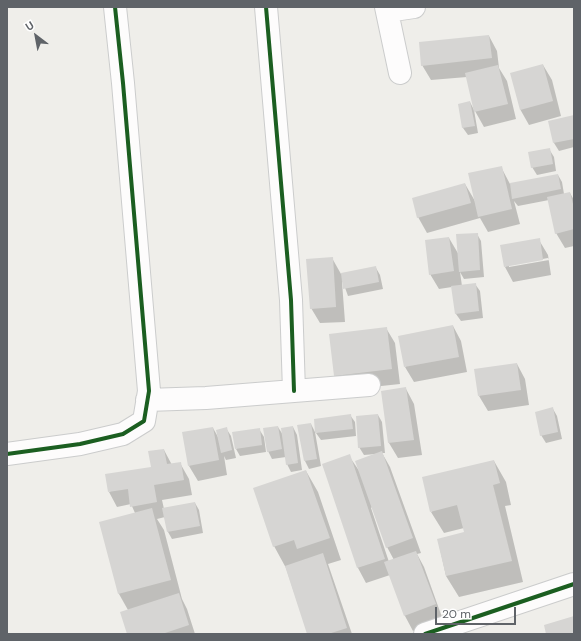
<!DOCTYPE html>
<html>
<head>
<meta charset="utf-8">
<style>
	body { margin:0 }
	#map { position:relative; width:581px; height:641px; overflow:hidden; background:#efeeea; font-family:"DM Sans",sans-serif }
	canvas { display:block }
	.frame { position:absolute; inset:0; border:8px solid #5f6368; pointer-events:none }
	.north { position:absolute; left:16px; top:16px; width:40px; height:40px; -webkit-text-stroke:3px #fff; paint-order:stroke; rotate:328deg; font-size:11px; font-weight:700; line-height:16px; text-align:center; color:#5f6368 }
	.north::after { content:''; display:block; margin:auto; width:14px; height:18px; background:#5f6368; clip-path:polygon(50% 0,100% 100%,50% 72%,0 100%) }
	.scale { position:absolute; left:435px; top:607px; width:81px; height:18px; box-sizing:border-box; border:2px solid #5f6368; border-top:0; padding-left:5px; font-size:12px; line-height:14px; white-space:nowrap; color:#5f6368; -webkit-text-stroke:3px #fff; paint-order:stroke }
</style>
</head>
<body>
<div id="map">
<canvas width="581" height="641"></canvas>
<div class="frame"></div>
<div class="north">U</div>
<div class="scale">20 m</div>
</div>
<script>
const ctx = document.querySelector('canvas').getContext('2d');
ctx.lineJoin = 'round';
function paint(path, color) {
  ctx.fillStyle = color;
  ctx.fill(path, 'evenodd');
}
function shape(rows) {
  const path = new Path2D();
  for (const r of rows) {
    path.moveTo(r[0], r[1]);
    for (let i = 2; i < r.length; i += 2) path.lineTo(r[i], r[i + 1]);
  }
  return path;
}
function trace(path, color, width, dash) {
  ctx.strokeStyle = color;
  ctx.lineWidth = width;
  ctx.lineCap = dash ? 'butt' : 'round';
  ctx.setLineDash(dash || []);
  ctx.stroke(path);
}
const shadow = shape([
	[489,36,497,51,499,68,507,81,516,119,484,127,475,111,467,77,431,80,422,65],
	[543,65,552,80,561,116,529,125,520,109],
	[470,102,474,110,478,133,468,135,463,128],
	[574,116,574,147,559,151,554,143,549,122],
	[549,149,554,157,556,171,537,175,532,167],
	[501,167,510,184,558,175,562,182,564,194,570,193,574,200,574,246,565,248,556,233,549,200,518,206,514,201,520,224,488,232,480,218,427,233,418,217,465,184,475,201],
	[477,234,481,241,484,277,464,279,460,272,462,286,475,284,480,291,483,318,461,321,456,314,452,287,439,289,430,274,449,238,459,255],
	[539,240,548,255,551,275,513,282,505,267],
	[548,258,549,260,509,267,509,265],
	[332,258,341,274,376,268,380,275,383,289,348,296,343,282,342,282,345,322,320,323,311,308],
	[453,326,461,341,467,372,414,382,405,367],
	[386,328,395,343,400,384,344,390,335,375],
	[517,364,525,379,529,405,488,411,479,396],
	[406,389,414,404,422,455,398,458,389,443,382,392],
	[553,409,557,416,562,439,546,443,541,435],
	[350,415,355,422,356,436,321,440,316,433],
	[378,415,382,422,385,453,382,453,390,467,421,553,417,554,424,567,443,620,413,631,405,616,390,575,366,583,358,568,323,465,349,456,360,472,376,454,364,455,359,447],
	[372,507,387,547,394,560,389,562,371,508],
	[311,424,315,432,321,466,309,469,305,461,299,426],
	[278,427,283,435,293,427,297,435,302,470,291,472,287,464,286,457,272,459,268,451],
	[213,428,218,437,226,428,231,436,236,458,226,460,224,456,227,475,198,481,189,466],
	[259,429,264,437,266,452,240,456,236,449],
	[164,450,172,465,180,463,189,479,192,495,162,500,164,509,195,503,199,510,203,533,172,539,168,532,165,517,157,519,164,530,182,599,187,609,195,634,128,634,128,610,119,594,135,513,131,504,117,507,109,492,152,468],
	[494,461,506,482,511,505,505,506,523,582,459,597,446,576,438,540,465,533,464,528,444,533,431,512],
	[306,471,318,492,341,560,328,564,352,634,308,634,286,568,274,546]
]);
const building = shape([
	[489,35,492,58,421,66,419,42],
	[543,64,553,101,520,110,510,73],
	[498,65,508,104,474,112,465,73],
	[470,101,475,126,462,128,458,104],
	[574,115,574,139,553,143,548,121],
	[550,148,553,164,531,168,528,152],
	[502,166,512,209,478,217,468,173],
	[558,174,561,189,512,199,510,183],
	[465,183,471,203,417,218,412,198],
	[570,192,574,208,574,229,555,234,547,197],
	[478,233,480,270,459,272,456,234],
	[449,237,454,271,429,275,425,240],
	[540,238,543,260,504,267,500,245],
	[333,257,336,307,310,309,306,259],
	[376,266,379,282,343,289,341,273],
	[476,283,479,311,455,314,451,286],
	[453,325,459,357,404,367,398,336],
	[387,327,392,369,334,376,329,334],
	[517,363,521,390,478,396,474,369],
	[406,387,414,440,388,443,381,391],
	[553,407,558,432,540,436,535,412],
	[351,414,353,429,315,433,314,419],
	[378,414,381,446,358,448,356,416],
	[311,423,317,459,304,461,297,425],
	[278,426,282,449,267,452,263,428],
	[293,426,298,463,286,465,281,428],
	[213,427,219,460,188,466,182,432],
	[227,427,232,450,221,453,216,430],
	[260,428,262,445,235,449,232,432],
	[164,449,167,464,181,462,184,480,154,485,157,502,130,507,128,489,108,492,105,474,151,467,148,451],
	[382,451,413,538,386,548,355,461],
	[350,454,385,559,357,568,322,464],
	[494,460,500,483,493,485,512,561,446,576,437,539,464,532,457,505,430,512,422,477],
	[306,470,330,538,297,549,294,540,273,547,253,488],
	[195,502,200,526,167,532,162,508],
	[152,508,171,580,118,594,99,522],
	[416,551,436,604,404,616,384,562],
	[323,553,347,628,328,634,307,634,285,566],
	[179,593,189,625,162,634,127,634,120,612],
	[574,616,574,634,546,634,544,625]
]);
const minor = shape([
	[266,7,291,300,294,391],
	[386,7,400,73],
	[387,11,414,7],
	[147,400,206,398,369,385],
	[7,454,80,444,123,434,144,421,149,391,123,83,115,7],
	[425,634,574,584]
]);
const cycleway = shape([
	[266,7,291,300,294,391],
	[7,454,80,444,123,434,144,421,149,391,123,83,115,7],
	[425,634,574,584]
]);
paint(shadow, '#0003');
paint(building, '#d6d5d3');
trace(minor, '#cbcccc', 24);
trace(minor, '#fdfcfc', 22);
trace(cycleway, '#1b5e20', 4);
</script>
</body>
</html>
